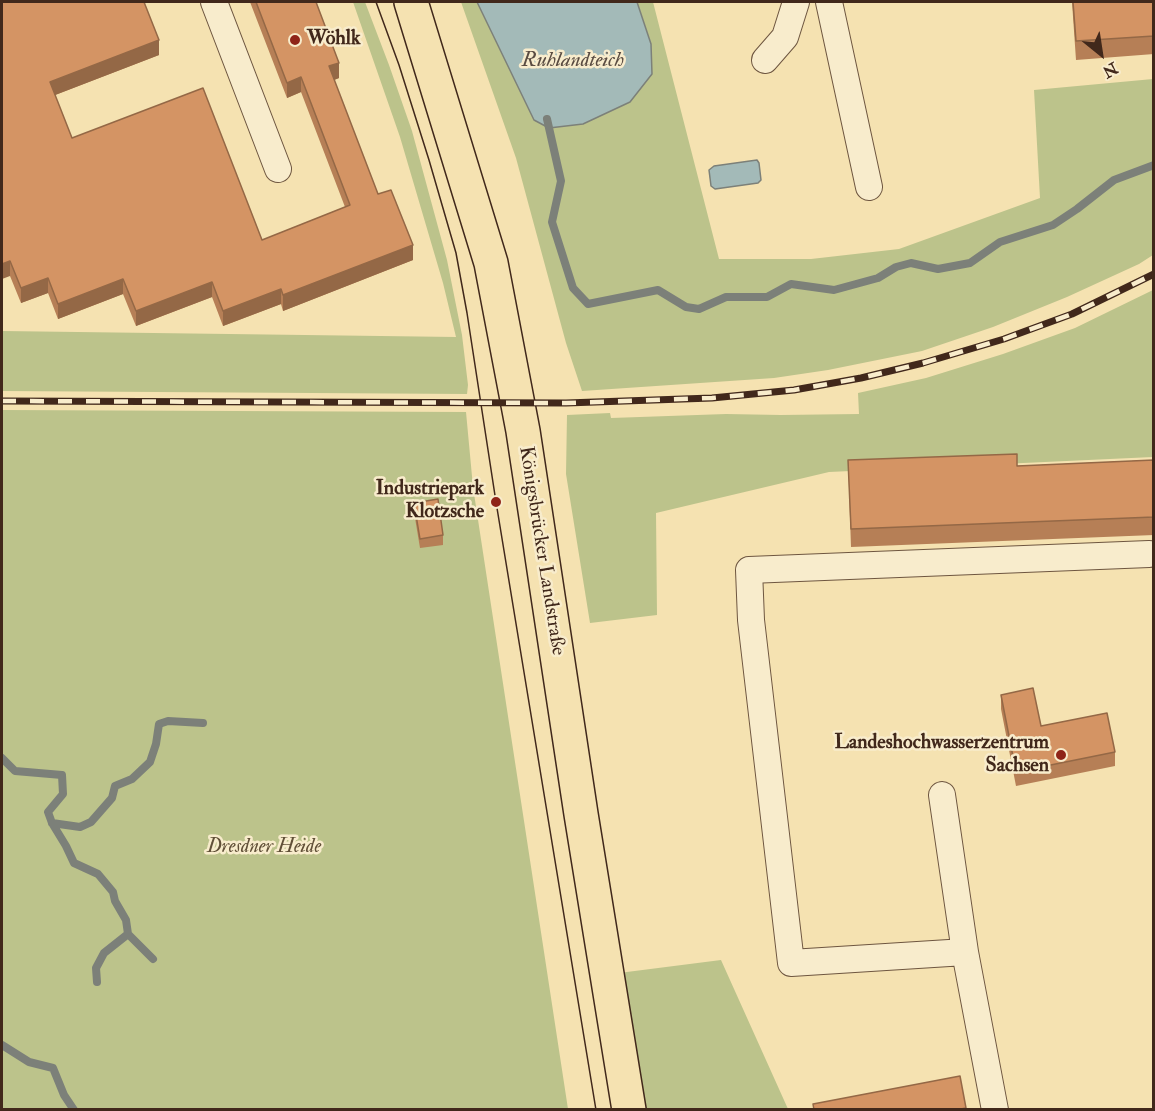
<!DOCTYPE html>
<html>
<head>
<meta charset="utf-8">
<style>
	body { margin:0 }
	#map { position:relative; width:1155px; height:1111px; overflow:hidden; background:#f5e2b1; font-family:"IM FELL Double Pica",serif }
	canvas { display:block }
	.frame { position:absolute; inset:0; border:3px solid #41281b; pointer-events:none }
	.north { position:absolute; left:1071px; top:24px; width:60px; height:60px; -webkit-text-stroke:4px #f8eccc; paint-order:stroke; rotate:150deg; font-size:16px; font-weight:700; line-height:24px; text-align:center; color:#41281b }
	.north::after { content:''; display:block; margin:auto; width:21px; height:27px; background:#41281b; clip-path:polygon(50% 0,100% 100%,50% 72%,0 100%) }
</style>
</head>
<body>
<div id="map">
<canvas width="1155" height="1111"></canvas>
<div class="frame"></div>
<div class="north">N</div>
</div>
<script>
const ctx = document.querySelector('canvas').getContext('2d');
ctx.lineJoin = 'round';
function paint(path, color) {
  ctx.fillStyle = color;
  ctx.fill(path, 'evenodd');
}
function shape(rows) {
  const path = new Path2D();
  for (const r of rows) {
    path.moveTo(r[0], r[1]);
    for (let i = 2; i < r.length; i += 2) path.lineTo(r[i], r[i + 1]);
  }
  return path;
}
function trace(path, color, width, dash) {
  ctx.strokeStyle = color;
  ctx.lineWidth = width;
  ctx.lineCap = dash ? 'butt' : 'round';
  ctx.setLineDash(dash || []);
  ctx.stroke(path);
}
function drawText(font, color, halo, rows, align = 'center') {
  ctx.font = font + ' "IM FELL Double Pica",serif';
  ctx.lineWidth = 5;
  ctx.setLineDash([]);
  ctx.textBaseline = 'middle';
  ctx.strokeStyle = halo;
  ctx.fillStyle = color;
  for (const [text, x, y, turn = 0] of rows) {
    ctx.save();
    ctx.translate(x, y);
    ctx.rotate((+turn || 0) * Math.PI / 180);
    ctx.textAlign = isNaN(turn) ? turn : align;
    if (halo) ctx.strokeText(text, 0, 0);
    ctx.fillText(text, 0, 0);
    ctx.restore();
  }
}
const green = shape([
	[353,2,365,2,389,65,412,131,447,260,462,335,468,385,467,394,2,391,2,331,456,337,443,283,400,137],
	[461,2,477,2,534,120,651,44,637,2,653,2,719,259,811,259,899,249,1040,198,1034,90,1153,79,1153,255,1139,264,1067,297,993,327,922,351,828,370,774,378,582,391,566,343,516,158],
	[1153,290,1153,457,829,472,656,513,657,615,590,623,566,474,567,415,610,413,611,418,726,414,781,415,859,414,858,393,926,378,1003,354,1075,328],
	[2,410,466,412,473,487,568,1109,2,1110],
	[721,960,788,1109,640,1109,619,973]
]);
const water = shape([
	[477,2,637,2,651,44,652,74,630,102,583,124,549,128,534,120,477,2],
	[757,160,759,163,761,180,758,183,715,189,711,186,709,170,714,166,757,160]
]);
const stream = shape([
	[547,119,561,181,552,222,573,288,588,304,658,290,686,307,699,309,726,297,767,297,791,284,834,290,878,278,896,267,911,263,938,269,970,263,1000,242,1053,225,1077,209,1114,180,1154,165],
	[2,758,15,771,62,775,63,794,48,812,52,823,66,846,74,863,98,874,113,892,115,901,126,920,128,934,153,959],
	[52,823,80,827,91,822,112,798,115,786,132,779,150,762,156,744,159,724,168,721,203,723],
	[97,982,96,968,104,953,128,934],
	[2,1045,29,1062,53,1068,64,1095,74,1110]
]);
const minor = shape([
	[214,2,278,169],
	[829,2,869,187],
	[765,60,785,37,796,2],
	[942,795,965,952],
	[995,1110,965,952,791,963,751,620,749,570,1149,554]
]);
const major = shape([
	[411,2,491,263,523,431,581,814,629,1110]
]);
const tram = shape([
	[376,2,399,65,429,160,456,253,467,313,496,502,596,1110]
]);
const rail = shape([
	[2,401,566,403,712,398,794,390,861,378,923,363,1004,339,1072,314,1154,274]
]);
const wall = shape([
	[2,2,159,55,55,95,72,138,262,240,345,207,301,92,287,98,250,2,316,2,339,78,334,80,378,194,413,260,283,311,281,304,223,326,212,297,136,326,123,294,58,319,48,293,21,303,10,276],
	[1072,2,1154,2,1154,54,1076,60],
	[848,460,1017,466,1154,460,1154,535,851,547],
	[414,503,443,535,443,545,420,548,414,512],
	[1001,695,1041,726,1115,752,1115,766,1016,786,1001,709]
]);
const shadedWall = shape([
	[159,40,159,55,50,97,50,82],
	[339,63,339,78,329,82,329,66],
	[301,77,301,92,287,98,287,83],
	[413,245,413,260,283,311,283,295],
	[10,261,10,276,2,279,2,264],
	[48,278,48,293,21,303,21,288],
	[123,279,123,294,58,319,58,304],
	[212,282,212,297,136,326,136,311],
	[281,289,281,304,223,326,223,311]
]);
const building = shape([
	[2,2,144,2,159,40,50,82,72,138,203,88,262,240,350,205,301,77,287,83,256,2,316,2,339,63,329,66,378,194,391,190,413,245,283,295,281,289,223,311,212,282,136,311,123,279,58,304,48,278,21,288,10,261,2,264,2,2],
	[1073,2,1154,2,1154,36,1076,41,1073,2],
	[1017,454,1017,466,1154,460,1154,517,851,529,848,460,1017,454],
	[438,499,443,535,420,539,414,503,438,499],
	[1033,688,1041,726,1107,713,1115,752,1016,772,1001,695,1033,688],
	[960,1076,966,1108,956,1110,814,1110,813,1104,960,1076]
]);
const markers = [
	[295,40,6,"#8f2418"],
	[496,502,6,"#8f2418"],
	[1061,755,6,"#8f2418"]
];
const poiNames = [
	["Wöhlk",307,40,"left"],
	["Industriepark",484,490],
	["Klotzsche",484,513],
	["Landeshochwasserzentrum",1049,744],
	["Sachsen",1049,767]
];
const streetNames = [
	["Königsbrücker Landstraße",541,551,81]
];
const parkNames = [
	["Dresdner Heide",264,848]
];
const waterNames = [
	["Ruhlandteich",573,61]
];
paint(green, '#bcc38b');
paint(water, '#a3bab8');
trace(water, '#7c8079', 1.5);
trace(stream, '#7c8079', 8);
trace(minor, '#6e5640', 28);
trace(major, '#41281b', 36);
trace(minor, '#f8eccc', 26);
trace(major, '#f5e2b1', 33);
trace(tram, '#41281b', 1.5);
trace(rail, '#41281b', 7);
trace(rail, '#f8eccc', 4.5, [14]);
paint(wall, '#b67f56');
paint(shadedWall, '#946846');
paint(building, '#d49464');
trace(building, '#946846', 1.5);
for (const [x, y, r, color] of markers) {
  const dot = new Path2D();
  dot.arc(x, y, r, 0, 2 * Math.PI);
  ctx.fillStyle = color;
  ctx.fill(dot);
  trace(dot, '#f8eccc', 2);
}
drawText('bold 20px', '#41281b', '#f8eccc', poiNames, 'right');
drawText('20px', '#41281b', '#f8eccc', streetNames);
drawText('italic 20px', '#604f37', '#f8eccc', parkNames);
drawText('italic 21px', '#5a4c42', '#f8eccc', waterNames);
</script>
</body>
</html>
